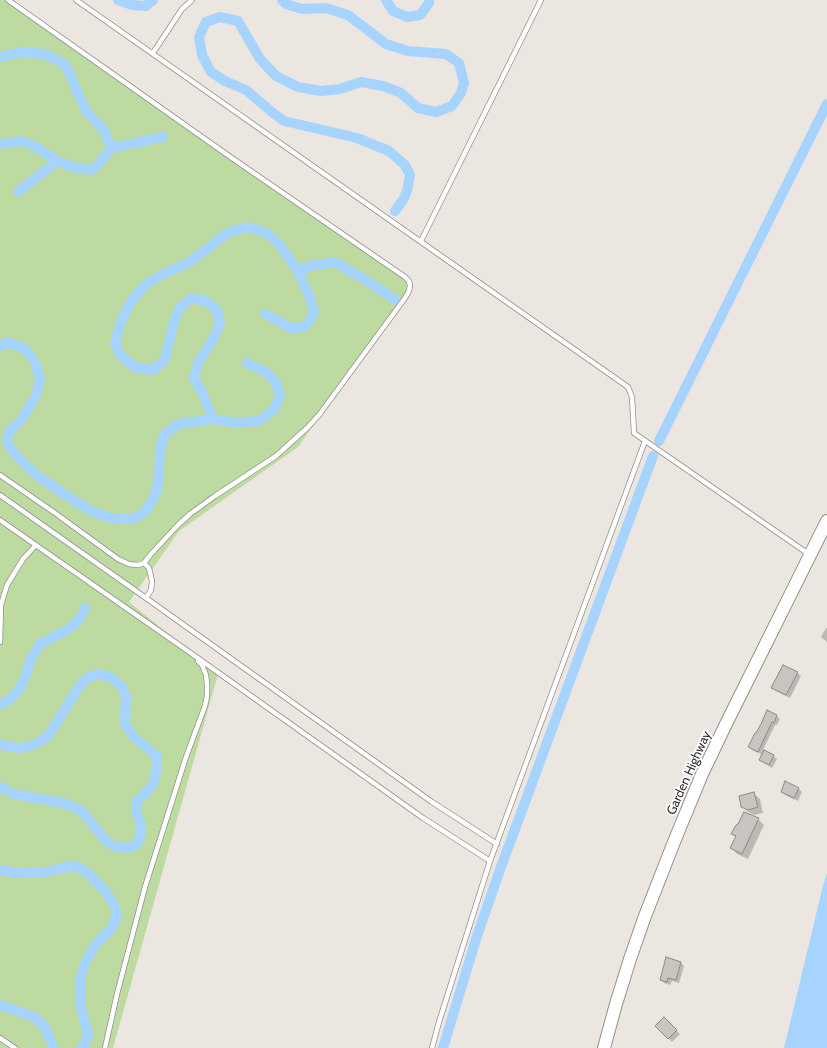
<!DOCTYPE html>
<html>
<head>
<meta charset="utf-8">
<style>
	body { margin:0 }
	canvas { display:block; background:#ebe6e0 }
</style>
</head>
<body>
<canvas width="827" height="1048"></canvas>
<script>
const ctx = document.querySelector('canvas').getContext('2d');
ctx.lineJoin = 'round';
function paint(path, color) {
  ctx.fillStyle = color;
  ctx.fill(path, 'evenodd');
}
function shape(rows) {
  const path = new Path2D();
  for (const r of rows) {
    path.moveTo(r[0], r[1]);
    for (let i = 2; i < r.length; i += 2) path.lineTo(r[i], r[i + 1]);
  }
  return path;
}
function trace(path, color, width, dash) {
  ctx.strokeStyle = color;
  ctx.lineWidth = width;
  ctx.lineCap = dash ? 'butt' : 'round';
  ctx.setLineDash(dash || []);
  ctx.stroke(path);
}
function drawText(font, color, halo, rows, align = 'center') {
  ctx.font = font + ' Cabin,sans-serif';
  ctx.lineWidth = 3.5;
  ctx.setLineDash([]);
  ctx.textBaseline = 'middle';
  ctx.strokeStyle = halo;
  ctx.fillStyle = color;
  for (const [text, x, y, turn = 0] of rows) {
    ctx.save();
    ctx.translate(x, y);
    ctx.rotate((+turn || 0) * Math.PI / 180);
    ctx.textAlign = isNaN(turn) ? turn : align;
    if (halo) ctx.strokeText(text, 0, 0);
    ctx.fillText(text, 0, 0);
    ctx.restore();
  }
}
const green = shape([
	[0,0,12,0,82,53,99,60,414,286,298,447,179,531,129,602,218,674,113,1048,0,1048]
]);
const water = shape([
	[827,872,827,1048,784,1048,822,890]
]);
const shadow = shape([
	[826,628,827,628,827,642,821,637],
	[797,673,801,676,790,698,776,691,772,688],
	[768,712,777,716,780,719,777,725,775,725,763,750,773,756,777,759,772,768,764,763,760,760,763,755,752,750,749,747],
	[799,789,802,792,798,801,785,795,782,791],
	[754,794,760,799,763,813,754,815,748,812,742,806],
	[758,819,764,825,748,859,737,854,732,848,736,838,733,834],
	[667,959,681,963,684,966,679,983,672,981,670,985,664,983,661,979],
	[664,1018,680,1034,672,1042,656,1026]
]);
const canal = shape([
	[118,0,132,5,146,6,153,0],
	[282,0,286,4,302,9,326,8,348,15,386,44,408,51,446,54,459,63,464,83,461,93,452,106,436,112,418,108,401,93,383,86,361,82,340,89,321,91,298,87,276,76,260,59,238,21,220,17,206,22,199,37,202,55,211,72,225,81,246,90,273,113,284,121,357,138,389,151,405,165,410,175,407,191,403,200,395,211],
	[386,0,393,11,407,17,420,15,429,3,429,0],
	[0,56,4,56,23,52,45,54,65,64,86,111,104,130,111,148,102,160,92,170,76,168,57,161,38,148,22,141,0,144],
	[111,148,163,137],
	[18,192,57,161],
	[265,314,291,328,305,327,314,313,310,298,298,271],
	[0,347,7,342,25,349,35,362,40,379,36,396,21,420,9,432,7,441,14,453,35,474,73,500,95,513,116,519,133,519,147,510,156,493,159,476,160,450,164,435,178,424,213,419,203,394,194,378,199,361,212,341,220,325,217,310,206,301,191,298,180,307,174,321,165,359,153,370,136,368,120,355,115,342,120,324,130,303,146,284,167,272,190,262,229,232,249,227,267,233,280,245,298,271,314,265,335,262,362,278,396,300],
	[213,419,237,423,258,421,274,410,280,396,276,383,266,372,247,363],
	[659,441,827,104],
	[0,705,9,700,19,690,25,678,30,661,40,644,69,629,79,620,85,608],
	[0,744,9,747,22,748,36,744,49,735,80,685,89,677,99,674,112,678,122,687,126,697,125,724,134,737,157,756,157,769,153,784,144,795,137,801,136,813,141,823,141,836,136,845,127,848,116,847,106,841,82,811,64,803,14,794,0,787],
	[0,870,13,872,41,873,62,868,77,866,90,875,105,891,115,906,117,917,111,929,96,944,85,963,80,982,80,1003,88,1035,85,1044,81,1048],
	[0,1005,34,1017,44,1026,54,1048],
	[443,1048,477,936,501,867,653,456]
]);
const building = shape([
	[783,665,798,672,786,695,771,688,783,665],
	[767,710,777,715,774,723,772,722,758,752,748,747,755,733,756,733,761,724,767,710],
	[764,750,774,755,769,765,759,760,764,750],
	[785,781,799,788,794,798,781,792,785,781],
	[754,792,758,807,748,810,741,807,739,796,754,792],
	[744,812,759,818,742,854,730,848,736,836,731,834,736,825,738,824,744,812],
	[666,957,681,962,676,980,668,978,667,982,660,980,666,957],
	[664,1017,677,1030,668,1039,655,1026,664,1017]
]);
const lane = shape([
	[76,0,628,387,632,397,634,433,810,555],
	[153,53,182,9,192,0],
	[421,241,541,0],
	[0,475,55,513,118,559,129,564,138,565,144,563,151,554,177,526,190,514,215,496,276,456,308,427,319,415,405,298,409,291,410,286,409,281,405,277,229,156,8,0],
	[0,495,146,598],
	[0,520,185,649,423,818,490,861],
	[144,563,149,568,152,581,151,590,146,598,432,802,497,844],
	[0,642,1,605,7,585,23,559,36,545],
	[0,1038,15,1048],
	[105,1048,117,994,145,887,186,757,205,706,207,696,207,684,206,675,202,665,198,661],
	[432,1048,439,1022,490,861,645,441]
]);
const secondary = shape([
	[604,1048,616,1004,630,959,645,916,674,842,702,774,725,726,827,521]
]);
const streetNames = [
	["Garden Highway",689,773,-66]
];
paint(green, '#bddba1');
paint(water, '#a7d3ff');
paint(shadow, '#0003');
trace(canal, '#a7d3ff', 10);
paint(building, '#c9c4bf');
trace(building, '#8d8984', 1);
trace(lane, '#94908b', 6);
trace(secondary, '#94908b', 14);
trace(lane, '#fff', 4.5);
trace(secondary, '#fff', 12);
drawText('13px', '#33312f', '#fff', streetNames);
</script>
</body>
</html>
